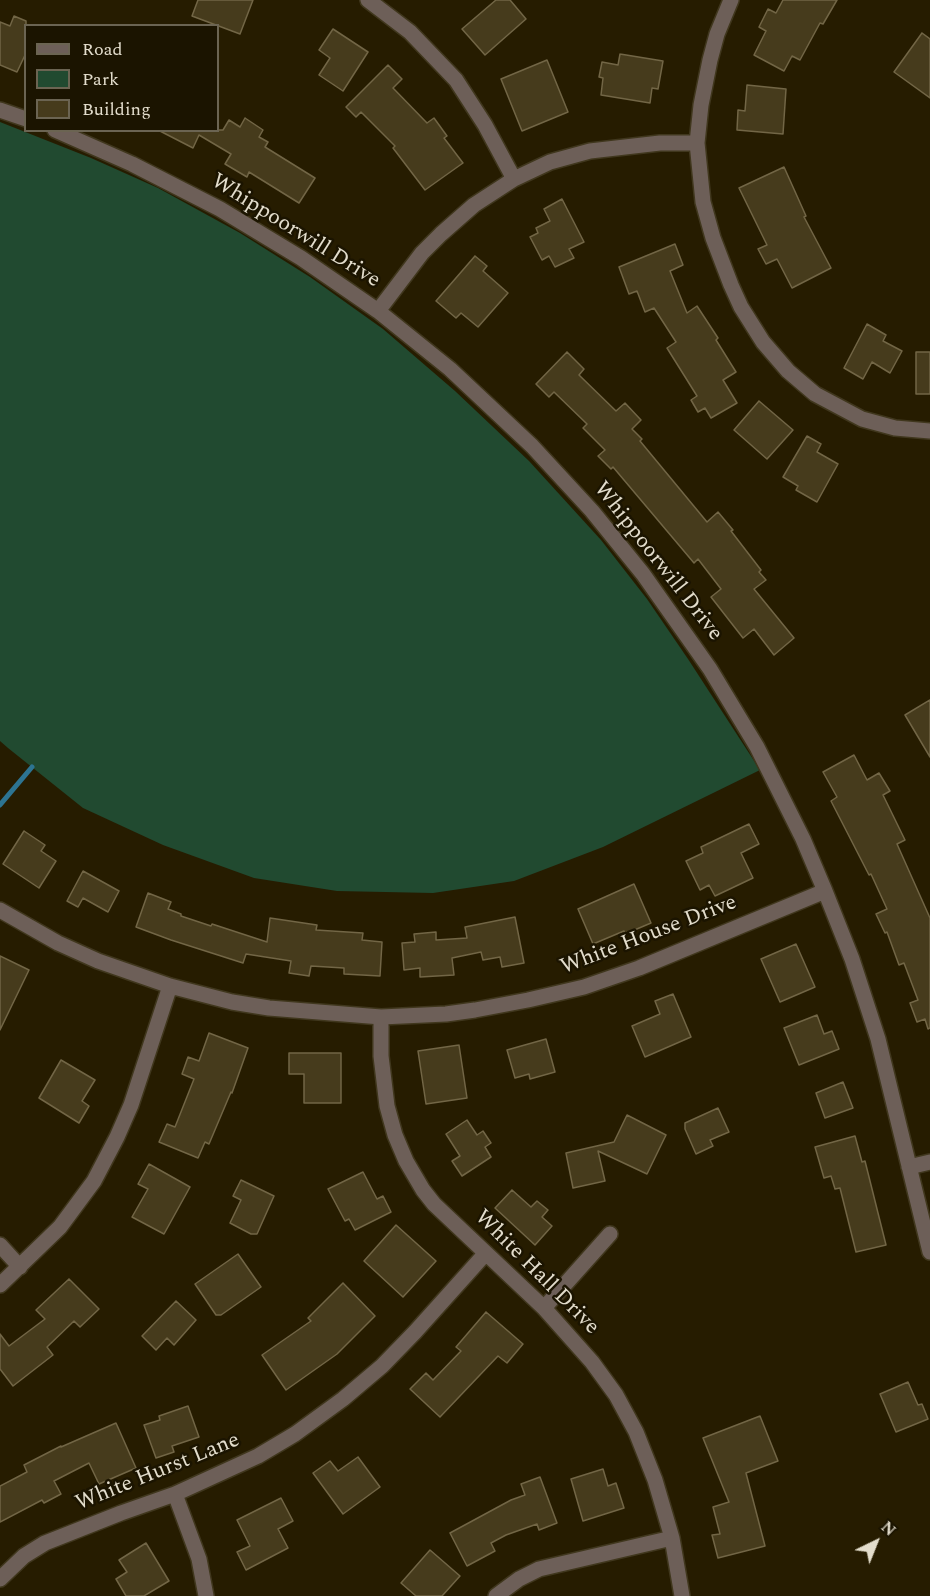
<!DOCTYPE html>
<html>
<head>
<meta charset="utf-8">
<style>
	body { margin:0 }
	#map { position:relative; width:930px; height:1596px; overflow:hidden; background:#261c00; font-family:Spectral,serif }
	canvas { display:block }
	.legend { position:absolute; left:24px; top:24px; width:195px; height:108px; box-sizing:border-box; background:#1b1400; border:2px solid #6b6452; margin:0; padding:8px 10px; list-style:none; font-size:18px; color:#e3ddcc }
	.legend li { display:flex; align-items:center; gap:12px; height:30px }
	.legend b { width:30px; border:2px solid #6b6452 }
	.north { position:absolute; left:846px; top:1512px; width:60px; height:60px; -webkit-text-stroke:4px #1b1400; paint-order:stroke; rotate:43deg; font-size:16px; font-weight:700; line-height:24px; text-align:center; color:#e3ddcc }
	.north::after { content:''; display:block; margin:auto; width:21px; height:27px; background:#e3ddcc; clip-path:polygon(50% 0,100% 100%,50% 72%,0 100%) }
</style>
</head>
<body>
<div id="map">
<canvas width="930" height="1596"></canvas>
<ul class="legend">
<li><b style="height:8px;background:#6d5f58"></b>Road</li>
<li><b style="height:16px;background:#214a30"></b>Park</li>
<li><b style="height:16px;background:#463b1c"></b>Building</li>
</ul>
<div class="north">N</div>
</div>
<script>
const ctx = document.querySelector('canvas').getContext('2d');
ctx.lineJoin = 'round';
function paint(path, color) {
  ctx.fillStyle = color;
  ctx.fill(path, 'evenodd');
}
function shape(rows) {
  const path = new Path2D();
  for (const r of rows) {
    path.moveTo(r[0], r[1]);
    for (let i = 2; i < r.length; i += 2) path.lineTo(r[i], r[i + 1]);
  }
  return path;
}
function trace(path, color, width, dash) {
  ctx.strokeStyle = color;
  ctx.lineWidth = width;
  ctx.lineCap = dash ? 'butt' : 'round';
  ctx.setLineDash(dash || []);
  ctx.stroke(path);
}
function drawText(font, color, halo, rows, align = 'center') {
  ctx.font = font + ' Spectral,serif';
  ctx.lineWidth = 5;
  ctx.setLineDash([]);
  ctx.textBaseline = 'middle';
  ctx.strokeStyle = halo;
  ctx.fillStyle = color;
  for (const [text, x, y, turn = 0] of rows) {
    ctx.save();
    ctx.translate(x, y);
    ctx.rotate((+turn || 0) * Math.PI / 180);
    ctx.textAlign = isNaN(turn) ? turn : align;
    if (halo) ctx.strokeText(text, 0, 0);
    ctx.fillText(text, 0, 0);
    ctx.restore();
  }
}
const green = shape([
	[0,122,91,158,158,188,240,233,310,277,383,329,455,391,529,461,601,540,647,599,688,659,760,770,603,847,514,881,433,893,337,891,254,878,163,845,83,808,8,748,0,741]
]);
const stream = shape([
	[0,805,32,767]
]);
const building = shape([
	[198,0,253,0,240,34,192,16,198,0],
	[496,0,510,0,526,19,485,55,462,29,496,0],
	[783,0,837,0,823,24,820,23,800,60,792,56,784,71,754,55,766,31,759,27,768,9,776,13,783,0],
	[14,16,26,21,26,53,17,72,0,65,0,22,10,26,14,16],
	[333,29,368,52,343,91,319,75,330,58,319,50,333,29],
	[922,33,930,39,930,98,894,72,922,33],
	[620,54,663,61,658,89,652,88,650,103,601,95,603,78,599,77,602,62,618,65,620,54],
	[547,60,568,112,522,131,501,79,547,60],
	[388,65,402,79,393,88,427,123,434,118,447,136,444,138,463,163,425,190,393,148,395,146,361,112,356,117,346,107,388,65],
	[747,85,786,89,783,134,737,130,738,110,745,111,747,85],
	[245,118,263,130,259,137,268,142,265,147,315,178,299,203,249,172,247,177,225,164,231,154,199,135,193,148,158,130,223,130,229,120,240,127,245,118],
	[784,167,806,216,804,217,831,268,792,288,777,259,766,264,758,249,767,245,739,188,784,167],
	[562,199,584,242,569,249,574,258,555,267,549,256,542,260,530,237,538,233,536,228,550,221,544,209,562,199],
	[675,244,683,265,670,271,687,313,697,306,718,338,716,340,736,372,723,380,737,403,711,418,705,408,698,412,691,400,697,396,667,348,676,342,654,308,645,312,637,291,629,294,619,267,675,244],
	[475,256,487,266,483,271,508,293,478,327,461,313,456,318,436,301,475,256],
	[867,324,886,335,883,341,902,351,890,373,872,362,863,379,844,368,867,324],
	[567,352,584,369,579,375,616,411,625,403,641,420,632,429,642,439,640,441,707,522,718,512,733,530,731,531,761,570,759,572,766,580,754,589,794,638,774,655,754,629,743,638,711,597,721,589,698,559,694,563,613,467,611,469,598,456,605,450,583,428,587,424,554,392,549,397,536,384,567,352],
	[916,352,930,352,930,394,916,394,916,352],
	[759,401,793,430,767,459,734,430,759,401],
	[807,436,821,444,817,452,838,464,817,502,796,490,798,486,783,477,807,436],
	[930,700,930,757,905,715,930,700],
	[854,755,867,780,879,773,890,791,883,795,905,840,897,844,930,918,930,1028,928,1029,925,1019,917,1022,910,1003,918,1000,904,963,899,965,887,932,885,933,876,914,887,909,871,874,869,875,831,801,837,797,823,772,854,755],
	[749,824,759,844,741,853,753,878,715,896,709,885,700,890,686,861,703,853,701,847,749,824],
	[24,831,45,845,41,851,56,861,39,888,3,864,24,831],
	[83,871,119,891,108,912,83,898,78,907,67,901,83,871],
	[634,884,651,923,625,934,624,931,593,944,578,909,634,884],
	[148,893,171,902,168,909,181,914,181,916,211,926,212,924,267,942,270,918,317,925,316,930,363,933,362,940,382,942,380,976,344,974,344,968,311,966,309,976,289,973,291,961,246,954,243,963,171,940,136,927,148,893],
	[515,917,524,963,502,967,500,957,483,960,481,952,452,958,454,975,420,977,420,968,404,970,402,943,415,942,414,934,436,932,436,940,467,938,465,927,515,917],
	[796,944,815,987,780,1002,761,959,796,944],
	[0,956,29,970,0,1030,0,956],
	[673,994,691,1037,645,1057,632,1026,660,1014,655,1001,673,994],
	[817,1015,824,1034,832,1031,839,1049,799,1065,784,1028,817,1015],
	[209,1033,248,1048,232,1093,231,1092,209,1144,205,1142,198,1158,159,1142,167,1124,175,1127,194,1079,182,1074,188,1057,199,1061,209,1033],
	[546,1039,555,1072,530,1079,529,1074,515,1078,507,1050,546,1039],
	[459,1045,467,1098,426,1104,418,1051,459,1045],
	[289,1053,341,1053,341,1103,304,1103,304,1074,289,1074,289,1053],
	[61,1060,95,1080,82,1101,89,1106,79,1123,39,1098,61,1060],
	[843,1082,853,1108,825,1118,816,1093,843,1082],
	[718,1108,729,1132,710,1140,713,1146,696,1154,685,1129,685,1123,718,1108],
	[627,1115,666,1135,647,1174,598,1151,605,1181,573,1188,566,1153,614,1142,627,1115],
	[467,1120,477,1135,483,1131,491,1143,485,1147,491,1157,462,1176,452,1161,460,1156,446,1134,467,1120],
	[855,1136,862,1162,865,1161,886,1245,856,1252,840,1188,835,1189,831,1176,824,1178,815,1147,855,1136],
	[149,1164,190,1187,164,1234,132,1217,148,1189,138,1184,149,1164],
	[363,1172,377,1199,383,1196,391,1212,355,1230,349,1219,345,1221,328,1189,363,1172],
	[241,1180,274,1196,257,1234,251,1234,230,1223,241,1200,233,1196,241,1180],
	[512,1190,531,1207,537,1201,548,1210,542,1217,552,1226,535,1245,495,1208,512,1190],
	[396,1225,436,1261,403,1297,364,1261,396,1225],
	[238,1254,261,1287,221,1315,216,1315,195,1284,238,1254],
	[69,1279,99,1309,80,1327,74,1321,47,1347,53,1355,13,1386,0,1369,0,1334,9,1346,45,1319,36,1310,69,1279],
	[343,1283,375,1316,337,1354,286,1390,262,1355,311,1321,308,1318,343,1283],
	[176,1301,196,1320,174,1345,167,1338,156,1350,142,1336,176,1301],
	[486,1312,523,1344,507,1363,498,1356,440,1417,410,1389,426,1373,433,1380,461,1351,456,1347,486,1312],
	[908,1382,918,1405,922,1404,928,1419,896,1432,880,1394,908,1382],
	[188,1406,199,1437,172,1446,174,1452,156,1458,144,1425,160,1420,159,1416,188,1406],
	[760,1416,778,1461,746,1473,765,1546,718,1558,712,1535,720,1534,713,1507,729,1502,703,1438,760,1416],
	[116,1423,136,1468,99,1484,89,1463,54,1481,61,1494,44,1503,42,1500,0,1522,0,1486,27,1472,24,1465,61,1446,61,1447,116,1423],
	[358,1457,380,1487,343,1514,313,1473,330,1461,338,1471,358,1457],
	[603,1469,608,1486,616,1483,624,1508,583,1521,571,1479,603,1469],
	[540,1477,557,1523,539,1530,537,1524,506,1535,491,1543,495,1551,467,1566,450,1533,511,1500,525,1495,521,1484,540,1477],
	[281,1498,293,1521,278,1529,288,1548,246,1570,237,1552,250,1546,237,1520,281,1498],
	[146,1543,169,1581,144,1596,126,1596,116,1579,127,1572,119,1560,146,1543],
	[430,1550,460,1576,442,1596,416,1596,401,1583,430,1550]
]);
const minor = shape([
	[368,0,410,32,456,80,485,125,514,179],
	[731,0,717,34,710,60,701,105,697,143,703,202,713,238,731,285,741,307,763,342,788,371,815,394,862,419,895,428,930,431],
	[0,110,26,119],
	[55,130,132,164,220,209,301,258,378,311,450,369,532,446,592,511,643,574,710,669,757,747,803,839,825,891,852,959,878,1039,930,1252],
	[378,311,422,253,441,234,474,205,514,179,550,162,590,151,660,143,697,143],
	[0,910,58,943,98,961,170,986,232,1002,269,1008,381,1017,446,1014,475,1010,528,1000,584,987,639,968,825,891],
	[381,1017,381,1056,387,1106,395,1135,406,1161,423,1190,434,1204,544,1308,592,1362,616,1395,636,1432,655,1480,672,1538,682,1596],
	[909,1167,930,1162],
	[0,1245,20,1267],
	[0,1285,60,1227,94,1181,117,1137,131,1105,170,986],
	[544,1308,610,1234],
	[175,1494,199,1559,206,1596],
	[0,1579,24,1556,45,1543,121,1513,175,1494,258,1456,295,1434,343,1399,382,1366,415,1332,485,1254],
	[496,1596,519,1579,539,1569,672,1538]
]);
const streetNames = [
	["Whippoorwill Drive",295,232,32],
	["Whippoorwill Drive",657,562,52],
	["White House Drive",649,936,-21],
	["White Hall Drive",536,1273,45],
	["White Hurst Lane",158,1473,-22]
];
paint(green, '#214a30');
trace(stream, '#2d7491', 5);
paint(building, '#463b1c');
trace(building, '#726646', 1.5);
trace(minor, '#40371d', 18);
trace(minor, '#6d5f58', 15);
drawText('22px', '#e3ddcc', '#1b1400', streetNames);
</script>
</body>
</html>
